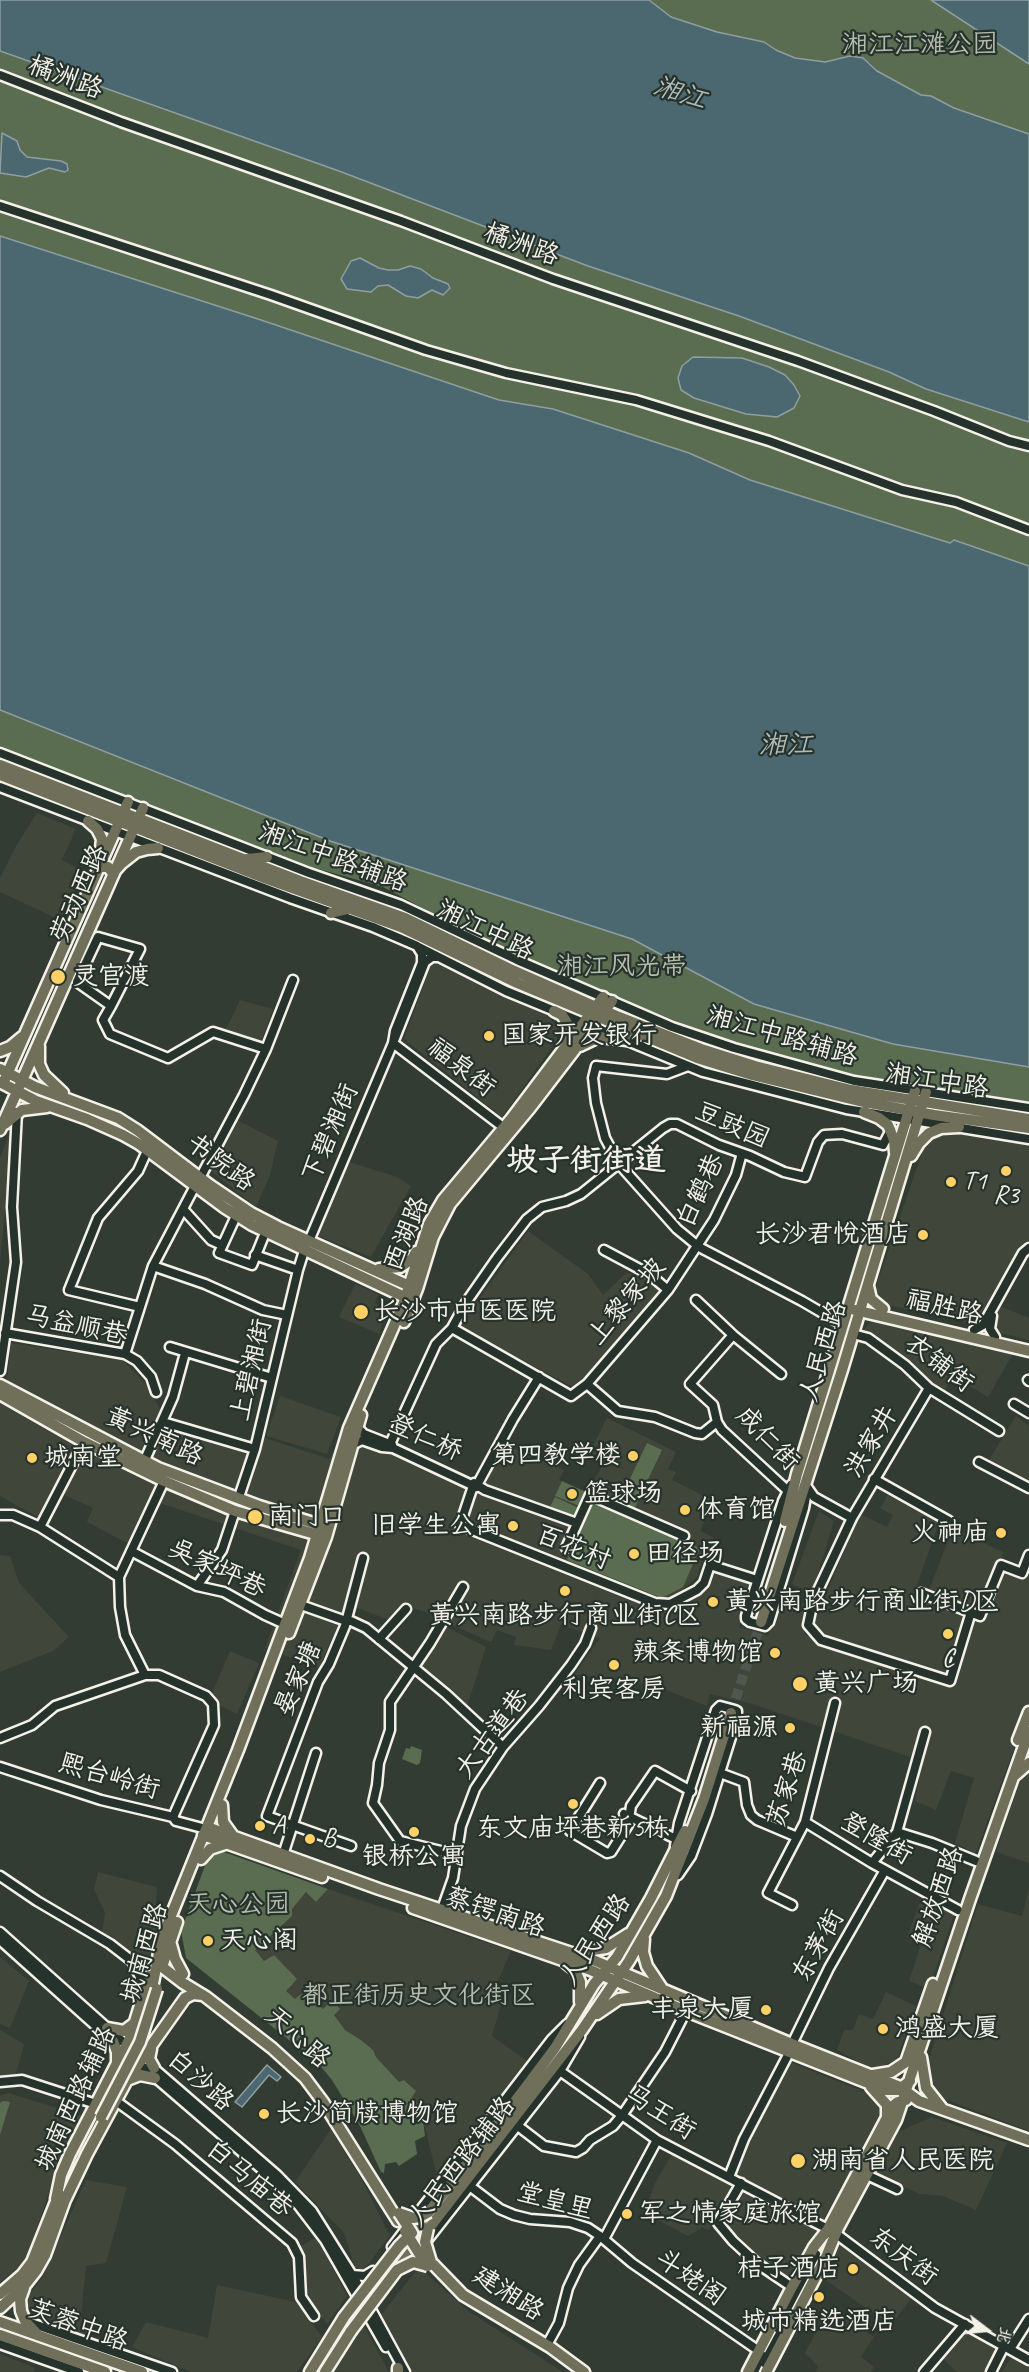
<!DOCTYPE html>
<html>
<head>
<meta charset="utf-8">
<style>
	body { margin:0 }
	#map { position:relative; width:1029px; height:2372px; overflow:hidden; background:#323c33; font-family:Caveat,"LXGW WenKai TC",sans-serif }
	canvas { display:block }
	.north { position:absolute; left:957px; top:2300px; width:60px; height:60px; -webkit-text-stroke:4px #26332d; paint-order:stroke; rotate:106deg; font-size:16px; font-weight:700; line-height:24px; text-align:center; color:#f4f1e8 }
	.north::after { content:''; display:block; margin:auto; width:21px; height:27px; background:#f4f1e8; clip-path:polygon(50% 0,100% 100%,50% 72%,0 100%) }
</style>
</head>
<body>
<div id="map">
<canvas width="1029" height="2372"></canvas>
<div class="north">北</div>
</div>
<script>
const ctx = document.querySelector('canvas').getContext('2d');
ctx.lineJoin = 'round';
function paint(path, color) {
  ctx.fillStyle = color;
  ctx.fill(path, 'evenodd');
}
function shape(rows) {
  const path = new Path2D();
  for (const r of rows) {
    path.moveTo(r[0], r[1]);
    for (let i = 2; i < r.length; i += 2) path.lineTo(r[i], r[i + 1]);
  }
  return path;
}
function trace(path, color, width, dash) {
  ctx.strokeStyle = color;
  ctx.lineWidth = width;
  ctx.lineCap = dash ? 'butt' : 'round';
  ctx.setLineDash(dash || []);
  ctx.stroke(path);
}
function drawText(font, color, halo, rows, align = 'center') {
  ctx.font = font + ' Caveat,"LXGW WenKai TC",sans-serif';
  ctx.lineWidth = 4.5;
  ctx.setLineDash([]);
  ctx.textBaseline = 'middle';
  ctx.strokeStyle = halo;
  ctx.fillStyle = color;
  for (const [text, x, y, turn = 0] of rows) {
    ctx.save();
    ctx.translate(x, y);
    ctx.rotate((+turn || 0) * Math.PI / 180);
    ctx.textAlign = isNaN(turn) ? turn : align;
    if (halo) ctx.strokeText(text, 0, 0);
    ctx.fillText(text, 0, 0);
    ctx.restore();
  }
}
const built = shape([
	[37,813,76,829,62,860,85,872,60,920,0,892,0,878,16,846],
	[432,962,548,1016,557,1027,557,1040,502,1117,404,1039],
	[240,1000,273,1009,261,1042,226,1029],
	[237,1120,278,1141,270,1175,256,1207,210,1170],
	[13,1125,0,1263,0,1157],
	[956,1130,1029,1142,1029,1246,983,1321,977,1325,884,1304,875,1296,874,1292,925,1144,941,1133],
	[349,1162,397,1177,411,1186,371,1257,316,1235],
	[528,1231,588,1274,603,1295,626,1273,646,1277,662,1290,575,1388,459,1327],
	[355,1284,378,1294,375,1303,380,1307,383,1320,379,1334,339,1317],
	[999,1306,1029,1318,1029,1340,996,1332,993,1318],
	[876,1320,1014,1352,988,1397,953,1376,944,1392,863,1334,867,1325],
	[11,1343,122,1360,145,1383,169,1425,257,1457,262,1437,329,1459,339,1442,352,1447,361,1444,388,1450,472,1489,460,1525,661,1605,697,1590,710,1565,754,1579,739,1627,768,1636,780,1600,783,1596,805,1604,804,1626,805,1635,821,1640,813,1625,860,1514,887,1527,893,1515,880,1508,889,1493,939,1522,915,1591,927,1595,953,1528,1003,1552,1001,1565,1029,1576,1029,1707,977,1850,975,1853,955,1843,974,1778,951,1771,936,1810,915,1801,922,1761,752,1704,710,1694,707,1706,666,1690,622,1679,574,1675,600,1638,561,1625,551,1650,514,1645,516,1637,497,1630,491,1642,447,1623,457,1594,441,1617,406,1606,392,1621,347,1604,319,1668,265,1648,301,1550,148,1499,129,1544,87,1522,93,1508,64,1495,78,1465,38,1517,0,1496,0,1376,7,1380],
	[280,1396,341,1417,327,1454,266,1436],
	[1016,1416,1029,1426,1029,1481,989,1460],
	[607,1418,676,1452,668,1469,676,1472,672,1480,714,1501,700,1531,713,1537,712,1552,705,1551,697,1577,666,1604,463,1522,481,1484,504,1444,564,1470,559,1480,588,1493,603,1464,588,1456],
	[819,1511,834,1521,812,1593,792,1584],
	[0,1555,10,1556,19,1583,69,1637,53,1651,0,1672],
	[442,1625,486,1647,466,1710,419,1667],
	[230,1651,259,1663,237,1714,209,1700],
	[1029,1772,1029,1863,996,1852,1019,1783],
	[98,1872,157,1887,156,1906,165,1914,145,1969,135,1957,102,1932,105,1913,94,1889],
	[328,1889,511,1951,494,1990,502,2001,492,2036,527,2061,437,2177,423,2119,429,2115,412,2097,411,2086,404,2080,399,2082,376,2057,373,2050,361,2040,345,2030,334,2015,332,2001,323,2009,295,2000,285,1991,297,1979,264,1961,255,1950,292,1916,292,1909,306,1891,316,1902],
	[1029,1889,1029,2131,939,2097,930,2087,926,2069,978,1904,1022,1916],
	[923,1894,955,1912,929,1989,909,1981,920,1947,907,1937],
	[0,1957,29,1981,10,2028,0,2024],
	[886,1992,916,2006,897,2059,873,2070,837,2050,844,2030,853,2030,859,2014,873,2019],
	[0,2030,24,2044,16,2074,0,2079],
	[790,2062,872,2095,880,2102,880,2111,879,2121,789,2280,752,2252,732,2233,728,2224,747,2181,735,2176,734,2172],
	[8,2093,84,2116,53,2180,26,2261,0,2282,0,2096],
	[932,2117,1007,2143,976,2210,943,2196,920,2194,875,2174,896,2133],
	[331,2129,363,2182,390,2236,358,2277,344,2233,295,2182],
	[672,2154,735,2184,709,2230,702,2228,688,2236,644,2213,655,2183],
	[86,2180,127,2187,106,2263,86,2266,81,2317,93,2322,88,2338,33,2319,24,2311,26,2297,41,2280],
	[317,2237,347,2296,327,2324,305,2292,305,2273,299,2247],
	[839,2242,914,2295,891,2325,821,2277],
	[419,2267,468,2311,563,2372,412,2372,381,2315],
	[217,2285,296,2302,322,2337,297,2372,191,2372,132,2347,146,2322,208,2338],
	[829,2307,874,2337,861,2357,874,2367,871,2372,816,2372,818,2366,805,2353],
	[364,2326,389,2372,334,2372,345,2353],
	[965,2329,1001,2353,987,2372,957,2372,942,2358],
	[0,2354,35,2368,34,2372,0,2372],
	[1012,2356,1029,2366,1029,2372,1002,2372]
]);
const green = shape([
	[649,0,931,0,1029,64,1029,134,954,108,931,96,921,95,877,71,870,63,850,56,825,62,795,58,776,50,764,42,717,32,671,17],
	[0,51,339,171,588,266,739,316,889,372,926,389,1029,422,1029,566,954,540,950,543,750,480,689,453,553,409,499,400,258,319,0,236],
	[0,710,330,841,632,939,754,1004,893,1044,1029,1067,1029,1102,859,1076,720,1039,508,953,383,887,297,863,0,747],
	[647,1443,662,1450,643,1490,628,1483],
	[562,1481,588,1493,582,1507,555,1496],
	[627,1485,642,1492,634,1510,619,1503],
	[555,1497,581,1509,575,1522,548,1511],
	[594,1501,700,1548,683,1587,662,1598,567,1560],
	[411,1746,422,1750,420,1763,417,1765,402,1759,406,1748,410,1749],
	[218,1850,328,1889,316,1902,306,1892,292,1909,292,1916,255,1950,264,1961,274,1955,297,1979,286,1991,295,1999,301,1994,313,2005,317,2003,323,2009,332,2000,340,2009,334,2015,345,2030,361,2040,373,2050,376,2057,399,2082,404,2080,416,2091,412,2097,429,2116,423,2119,425,2136,415,2141,417,2154,399,2166,396,2162,385,2164,384,2173,381,2172,360,2126,332,2080,318,2063,186,1958,181,1931,207,1860],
	[3,2101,10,2102,0,2135,0,2103]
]);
const water = shape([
	[0,0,649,0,671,17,717,32,764,42,776,50,795,58,825,62,850,56,863,58,877,71,921,95,931,96,954,108,1029,134,1029,422,926,389,889,372,739,316,588,266,339,171,0,51,0,0],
	[931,0,1029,0,1029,64,931,0],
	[2,133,17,141,20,150,27,157,61,161,67,164,68,170,65,172,49,168,26,177,0,173,2,133],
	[0,236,258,319,499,400,553,409,689,453,750,480,950,543,954,540,1029,566,1029,1067,893,1044,754,1004,632,939,330,841,0,710,0,236],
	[360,258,379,268,388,270,398,270,410,266,421,269,433,278,448,284,450,288,443,295,432,290,418,298,406,296,388,285,378,286,371,292,347,289,341,279,351,261,360,258],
	[693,357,742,358,769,367,785,375,794,385,800,396,794,408,777,417,746,414,694,398,681,390,678,378,682,366,693,357],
	[267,2065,281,2077,277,2081,269,2075,242,2107,235,2102,267,2065]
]);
const majorTunnel = shape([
	[731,1713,761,1622]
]);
const minor = shape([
	[0,75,121,122,401,221,553,279,798,361,934,411,1009,441,1029,446],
	[0,206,271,295,426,350,506,373,636,400,769,441,902,490,956,502,1029,530],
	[0,753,309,873,401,905,517,960,672,1027,734,1048,854,1081,1029,1108],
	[0,787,290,898,373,927,415,945,506,991,703,1072,846,1109,1029,1139],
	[417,946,422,954,422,963,395,1031,393,1043,425,962,432,957,438,957],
	[111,1006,77,982,98,937,140,949,111,1006,103,1020,110,1034,168,1058,213,1032,266,1049],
	[688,1066,667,1074,596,1066,593,1078,596,1103,605,1138,619,1164,677,1229,699,1247,802,1301,843,1325],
	[200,1178,244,1095,266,1049,293,980],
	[183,1209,211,1240,222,1245],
	[236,1216,219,1253,252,1265,265,1233],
	[309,1241,393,1043,503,1127],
	[604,1250,649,1274,668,1290],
	[255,1255,298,1270],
	[153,1266,205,1284,263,1310,287,1315],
	[696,1300,733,1335,781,1374],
	[140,1307,69,1290,98,1218,138,1171,147,1151],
	[992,1316,990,1329,995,1337],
	[452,1328,571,1396,587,1384,668,1290,714,1220,736,1175,742,1153],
	[974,1330,983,1325,1023,1253,1029,1248],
	[5,1333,125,1354,137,1361,151,1377,156,1392],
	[853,1334,868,1338,905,1365,929,1388,999,1431],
	[733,1335,690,1384,713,1405,717,1422,722,1430,788,1491],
	[170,1347,272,1378],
	[125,1354,153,1266,195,1186],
	[0,1371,16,1262,12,1207,17,1112],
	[1028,1380,1029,1381],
	[587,1384,618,1411,655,1417,695,1433,702,1434,717,1422],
	[929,1388,852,1518,813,1601,808,1625,821,1640,950,1681,971,1612],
	[1014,1404,1029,1413],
	[163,1422,255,1449],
	[358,1428,364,1434,392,1445],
	[354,1444,362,1440,382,1447,393,1448,476,1487,513,1419,539,1377],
	[390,1444,436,1344,452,1328,467,1301,497,1258,527,1219,542,1207,566,1201,581,1194,663,1128,670,1124,677,1124,719,1145,750,1156,784,1172,805,1177,818,1142,824,1135,842,1134,883,1145,891,1130],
	[979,1462,1029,1488],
	[143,1464,173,1397,185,1353],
	[874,1479,949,1521],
	[474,1483,460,1525,655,1603,670,1604,697,1590,704,1583,710,1565,757,1580],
	[475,1484,485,1490,577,1523],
	[791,1485,783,1501,746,1616,746,1619,750,1622,765,1626,769,1622,804,1508,807,1491],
	[807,1487,814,1497,852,1518],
	[239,1497,255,1449,298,1270,304,1251],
	[0,1515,13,1515,40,1527,119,1577],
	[40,1527,84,1442],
	[566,1548,590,1495,684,1536],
	[131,1551,197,1586,224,1592,265,1615,285,1624],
	[197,1586,222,1550,235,1511],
	[921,1593,980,1616,1001,1565,1022,1573,1029,1555],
	[301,1605,346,1621,351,1621,366,1628,446,1694,503,1747],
	[379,1639,406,1609],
	[145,1675,125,1635,120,1607,119,1577,164,1481],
	[0,1738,32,1725,55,1706,145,1675,159,1675,206,1696,213,1704,214,1725,173,1817],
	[0,1767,101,1800,173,1817,176,1821,206,1829],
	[720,1773,744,1782,747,1805,751,1815,757,1820,797,1837],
	[600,1783,570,1831,607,1853,611,1852,628,1825,631,1806,655,1771,691,1791],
	[624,1814,676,1839],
	[805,1822,872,1863,958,1910],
	[897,1832,932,1843,976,1861],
	[351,1846,267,1816,318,1682,329,1664,345,1626,363,1558],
	[675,1846,679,1823,716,1710,720,1706,735,1710,737,1711,737,1718,707,1814,691,1856,678,1875],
	[283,1855,316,1753],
	[457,1855,400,1841,373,1803,377,1785,379,1763,390,1730,390,1702,430,1643,463,1587],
	[872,1863,897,1832,925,1732],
	[0,1876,37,1901,110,1944,132,1961,140,1977,139,1996],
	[792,1905,768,1893,805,1822,835,1703],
	[442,1909,453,1878,461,1826,475,1789,503,1747,539,1706,571,1665,585,1644,591,1628],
	[0,1932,131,2049],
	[0,1940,116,2044],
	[792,2044,829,1968,885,1870],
	[135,2060,273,2179,299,2206,325,2240,386,2347],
	[150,2065,277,2175,312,2211,354,2278,405,2372],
	[560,2071,657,2140,816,2223,828,2229,825,2235],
	[0,2082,22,2080,96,2104],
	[116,2101,175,2144,292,2243,299,2257,301,2297,314,2316],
	[518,2126,544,2146,576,2152,583,2148,590,2140,613,2126,623,2114,665,2052,686,2011],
	[867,2175,897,2189],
	[729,2177,744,2139,789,2053],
	[741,2183,718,2223,733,2241,758,2264,792,2287],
	[471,2187,500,2209,514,2215,530,2219,570,2222,588,2228,600,2236,632,2263,759,2351],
	[833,2236,835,2233,935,2308,1029,2360],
	[604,2239,657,2140],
	[392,2247,552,2039,567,2024],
	[407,2266,560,2071,580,2037],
	[352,2275,365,2276,373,2271],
	[25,2321,172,2372],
	[777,2328,816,2254],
	[0,2344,79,2372],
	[547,2345,559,2323,568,2288,579,2265,600,2236],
	[1010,2349,1029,2319],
	[764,2363,785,2324],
	[754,2372,762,2355],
	[924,2372,965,2324],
	[991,2372,1004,2346]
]);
const major = shape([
	[0,765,300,881,405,918,510,969,619,1017,701,1049,755,1066,851,1090,1029,1119],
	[0,775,267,879,401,927,517,983,697,1058,752,1075,859,1101,934,1115,1029,1128],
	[88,821,97,829,102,839,99,867,108,867,113,873,122,863,136,852,147,849,158,848],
	[247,859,267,857],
	[331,913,352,908],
	[554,1011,562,1015,567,1023,569,1031,567,1042],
	[39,1046,39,1064,44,1075,63,1093],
	[580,1046,599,1037,627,1040],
	[0,1051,10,1047,22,1037],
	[0,1069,35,1087,118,1118,137,1130,211,1186,251,1213,278,1227,414,1288],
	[5,1079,128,802],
	[0,1082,36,1101,87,1119,123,1135,139,1144,225,1208,252,1225,411,1300],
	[864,1112,879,1118,888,1125,894,1140,895,1153],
	[5,1124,22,1110,47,1107],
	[0,1130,143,808],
	[911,1156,919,1143,929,1133,941,1128,959,1127],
	[379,1269,400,1267,412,1259,416,1252],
	[868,1286,871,1299,883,1309],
	[855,1310,1029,1351],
	[404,1322,417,1289,433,1237,450,1204,530,1108,612,1001],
	[0,1385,158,1468,259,1506,326,1527],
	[0,1394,84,1442,164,1481,235,1511,322,1536],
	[785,1521,797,1474,915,1091],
	[761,1622,842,1370,926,1092],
	[289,1633,326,1537,361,1415],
	[1018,1740,1029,1712],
	[1014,1776,1029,1763],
	[222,1805,223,1822,233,1836],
	[207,1827,379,1889,593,1960,792,2044,900,2087,919,2101,1029,2140],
	[203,1835,322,1877],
	[201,1859,210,1849,225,1844],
	[413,1908,588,1969,686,2011,886,2090,898,2090,910,2081],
	[644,1939,643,1952,647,1966,661,1987],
	[170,1941,175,1959,183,1974],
	[579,1952,606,1948,628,1934],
	[157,1963,183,1983,206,1997,272,2048,305,2078,323,2102,398,2221],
	[566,1963,575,1970,580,1982,580,2002],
	[162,1967,177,1922],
	[152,1988,162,1938,238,1750,293,1603,310,1558,349,1428,403,1305,429,1224,443,1200,511,1119,603,997],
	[597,2014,619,1999,645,1996],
	[107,2028,124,2031,136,2022],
	[113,2041,117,2052,117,2061],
	[151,2049,149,2059,154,2068],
	[921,2057,926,2088,941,2107],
	[873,2075,891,2072,906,2062,933,1984],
	[127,2080,140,2075,155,2078],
	[871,2087,887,2105,887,2117],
	[56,2199,61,2175,70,2154,130,2038,149,1976],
	[64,2202,87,2154,127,2080,185,1998,193,1994,203,1995],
	[416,2238,412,2233,499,2123,555,2048,594,1984,617,1957,651,1898,685,1831],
	[431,2262,463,2295,550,2347,584,2372],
	[397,2270,582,2030,629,1961,666,1896,704,1799,731,1713],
	[24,2288,20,2299,21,2311,25,2321,36,2333],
	[0,2294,22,2275,32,2262,59,2194],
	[0,2308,25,2285,36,2271,45,2255,66,2197],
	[0,2322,142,2372],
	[0,2335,105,2372],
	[398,2368,398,2372],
	[310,2372,344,2317],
	[325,2372,351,2331],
	[748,2372,792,2287,814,2247,828,2229,893,2106,898,2102,906,2100],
	[766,2372,827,2255,838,2228,896,2120,970,1899,1029,1732]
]);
const majorBridge = shape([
	[101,2117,140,2042,157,1989],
	[399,2213,413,2218,420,2217,429,2212],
	[428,2228,425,2242,431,2262],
	[405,2231,427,2266],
	[344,2317,399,2246,412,2233,399,2213],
	[351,2331,397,2270,413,2262,428,2266]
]);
const markers = [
	[58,977,8,"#ffd166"],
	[489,1036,6,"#ffd166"],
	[1006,1171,6,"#ffd166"],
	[951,1182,6,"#ffd166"],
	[923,1235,6,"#ffd166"],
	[361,1312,8,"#ffd166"],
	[633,1456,6,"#ffd166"],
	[32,1458,6,"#ffd166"],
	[572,1494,6,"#ffd166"],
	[685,1510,6,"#ffd166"],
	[255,1517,8,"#ffd166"],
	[513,1526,6,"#ffd166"],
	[1001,1533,6,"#ffd166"],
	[634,1554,6,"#ffd166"],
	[565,1591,6,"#ffd166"],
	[713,1602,6,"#ffd166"],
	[948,1634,6,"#ffd166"],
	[775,1653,6,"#ffd166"],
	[614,1665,6,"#ffd166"],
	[800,1684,8,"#ffd166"],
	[790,1728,6,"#ffd166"],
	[573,1804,6,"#ffd166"],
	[260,1826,6,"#ffd166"],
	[414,1832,6,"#ffd166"],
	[310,1839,6,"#ffd166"],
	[208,1941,6,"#ffd166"],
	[766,2010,6,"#ffd166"],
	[883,2029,6,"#ffd166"],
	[264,2114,6,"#ffd166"],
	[798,2161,8,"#ffd166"],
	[627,2214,6,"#ffd166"],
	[853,2269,6,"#ffd166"],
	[819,2297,6,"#ffd166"]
];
const parkNames = [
	["湘江江滩公园",920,45],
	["湘江风光带",622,967],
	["天心公园",238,1905],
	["都正街历史文化街区",419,1996]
];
const streetNames = [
	["橘洲路",65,78,21],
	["橘洲路",521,245,20],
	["湘江中路辅路",333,858,20],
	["劳动西路",80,894,-66],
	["湘江中路",485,931,26],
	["湘江中路辅路",782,1037,16],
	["福泉街",461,1068,38],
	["湘江中路",937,1082,9],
	["豆豉园",732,1126,24],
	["下碧湘街",331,1133,-67],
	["书院路",220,1163,36],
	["白鹤巷",701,1191,-65],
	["西湖路",407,1234,-68],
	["上黎家坡",627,1302,-50],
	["福胜路",944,1308,13],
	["马益顺巷",76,1326,12],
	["人民西路",824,1351,-73],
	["衣铺街",939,1364,37],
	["上碧湘街",252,1370,-77],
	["黄兴南路",154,1437,25],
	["登仁桥",425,1438,24],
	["成仁街",767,1439,46],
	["洪家井",872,1442,-59],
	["百花村",573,1548,22],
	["吴家坪巷",217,1569,25],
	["晏家塘",299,1679,-66],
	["大古道巷",493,1734,-53],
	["熙台岭街",109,1777,16],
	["苏家巷",788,1789,-72],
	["登隆街",876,1839,30],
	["解放西路",939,1897,-71],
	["蔡锷南路",495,1913,19],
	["人民西路",596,1940,-56],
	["东茅街",819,1946,-61],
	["城南西路",145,1953,-73],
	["天心路",297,2038,42],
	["白沙路",200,2081,41],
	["城南西路辅路",76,2099,-65],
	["马王街",660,2113,33],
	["人民西路辅路",462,2162,-52],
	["白马庙巷",249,2179,40],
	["堂皇里",555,2202,15],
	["东庆街",903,2257,37],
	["斗姥阁",690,2278,35],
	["建湘路",508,2294,33],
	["芙蓉中路",78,2326,20]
];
const poiNames = [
	["灵官渡",72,977],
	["国家开发银行",501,1036],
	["T1",963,1182],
	["R3",1006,1196,"center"],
	["长沙君悦酒店",911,1235,"right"],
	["长沙市中医医院",374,1312],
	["第四教学楼",621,1456,"right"],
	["城南堂",44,1458],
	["篮球场",584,1494],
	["体育馆",697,1510],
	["南门口",268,1517],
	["旧学生公寓",501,1526,"right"],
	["火神庙",989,1533,"right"],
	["田径场",646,1554],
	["黄兴南路步行商业街D区",725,1602],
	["黄兴南路步行商业街C区",565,1616,"center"],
	["辣条博物馆",763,1653,"right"],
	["C",948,1659,"center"],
	["黄兴广场",814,1684],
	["利宾客房",614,1690,"center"],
	["新福源",778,1728,"right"],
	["A",272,1826],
	["东文庙坪巷新5栋",573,1829,"center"],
	["B",322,1839],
	["银桥公寓",414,1857,"center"],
	["天心阁",220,1941],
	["丰泉大厦",754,2010,"right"],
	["鸿盛大厦",895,2029],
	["长沙简牍博物馆",276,2114],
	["湖南省人民医院",812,2161],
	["军之情家庭旅馆",639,2214],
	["桔子酒店",841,2269,"right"],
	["城市精选酒店",819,2322,"center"]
];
const waterNames = [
	["湘江",680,94,18],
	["湘江",786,746]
];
const districtNames = [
	["坡子街街道",586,1162]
];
paint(built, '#40463a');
paint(green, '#5a6d50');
paint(water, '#4b6871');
trace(water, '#8f9fa1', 1.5);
trace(majorTunnel, '#4f574e', 10, [10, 5]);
trace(minor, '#f4f1e8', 13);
trace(major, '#f4f1e8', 15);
trace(minor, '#26332d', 8);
trace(major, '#706f59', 10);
trace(majorBridge, '#f4f1e8', 15, []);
trace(majorBridge, '#706f59', 10);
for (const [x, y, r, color] of markers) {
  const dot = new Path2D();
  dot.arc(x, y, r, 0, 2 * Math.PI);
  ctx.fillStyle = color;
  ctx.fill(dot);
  trace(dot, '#26332d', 2);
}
drawText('26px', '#b6bcab', '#26332d', parkNames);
drawText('26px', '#f4f1e8', '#26332d', streetNames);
drawText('26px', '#f4f1e8', '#26332d', poiNames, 'left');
drawText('italic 27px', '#b0bab8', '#26332d', waterNames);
drawText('bold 32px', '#f4f1e8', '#26332d', districtNames);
</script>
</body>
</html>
